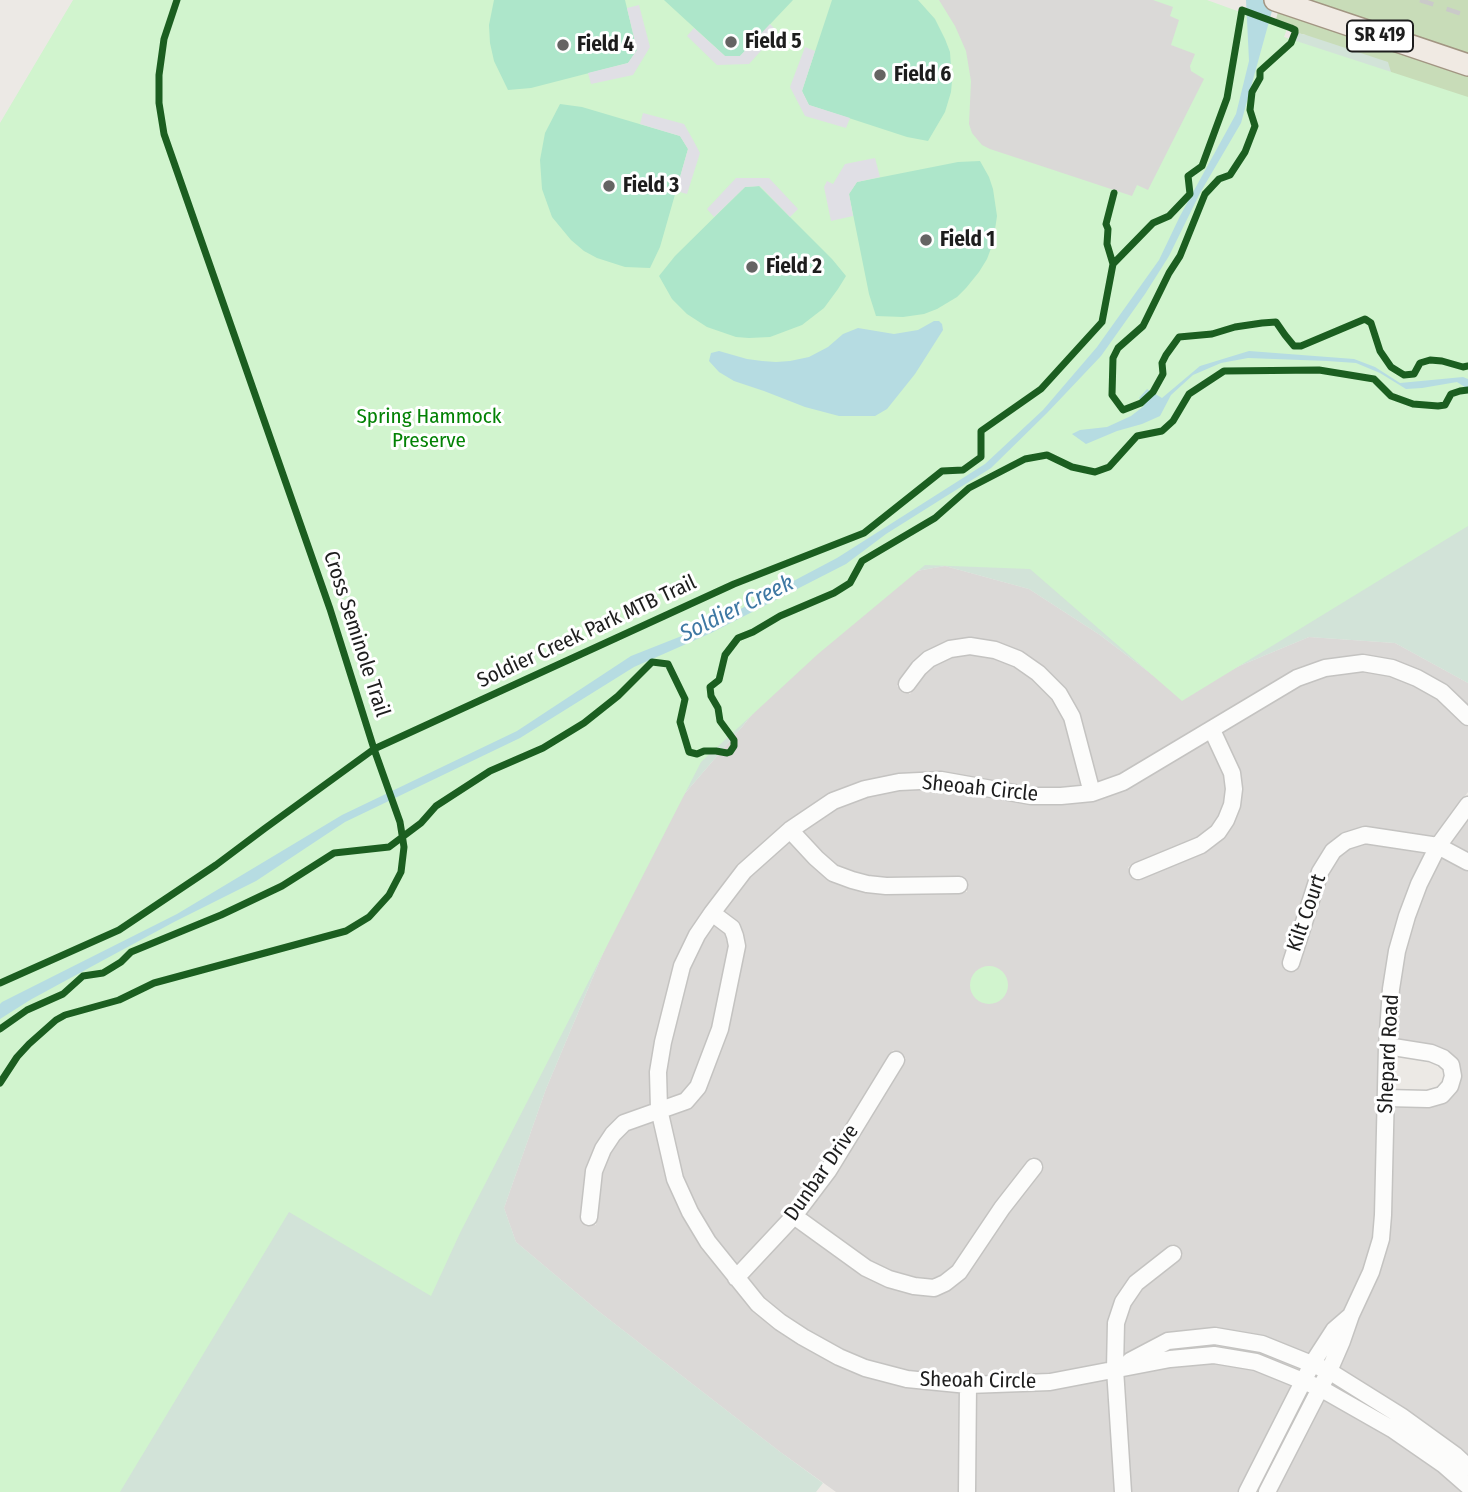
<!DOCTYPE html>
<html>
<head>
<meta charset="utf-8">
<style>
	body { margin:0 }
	canvas { display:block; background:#ece9e5 }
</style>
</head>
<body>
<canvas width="1468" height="1492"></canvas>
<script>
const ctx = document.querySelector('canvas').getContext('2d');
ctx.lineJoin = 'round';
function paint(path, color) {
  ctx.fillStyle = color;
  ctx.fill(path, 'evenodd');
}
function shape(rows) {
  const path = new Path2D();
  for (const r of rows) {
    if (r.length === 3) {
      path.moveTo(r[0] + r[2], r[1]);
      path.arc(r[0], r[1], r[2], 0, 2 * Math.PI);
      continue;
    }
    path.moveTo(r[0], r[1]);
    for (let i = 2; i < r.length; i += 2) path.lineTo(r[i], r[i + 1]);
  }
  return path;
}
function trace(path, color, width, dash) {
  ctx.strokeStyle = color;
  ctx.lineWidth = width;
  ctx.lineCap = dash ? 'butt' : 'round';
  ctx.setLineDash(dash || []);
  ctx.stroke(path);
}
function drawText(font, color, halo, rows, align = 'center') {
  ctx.font = font + ' "Fira Sans Condensed",sans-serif';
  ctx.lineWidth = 6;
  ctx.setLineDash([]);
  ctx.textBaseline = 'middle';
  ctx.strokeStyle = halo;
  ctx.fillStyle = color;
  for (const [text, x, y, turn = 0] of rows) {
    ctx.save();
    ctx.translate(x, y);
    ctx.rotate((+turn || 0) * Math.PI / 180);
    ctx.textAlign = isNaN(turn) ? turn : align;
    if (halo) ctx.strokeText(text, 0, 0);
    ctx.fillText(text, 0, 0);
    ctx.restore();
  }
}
const residential = shape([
	[945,566,1029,589,1100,635,1154,676,1220,674,1309,637,1395,643,1468,683,1468,706,1446,686,1323,661,1119,776,1097,783,1079,714,995,643,913,664,897,686,910,694,925,673,934,665,953,656,971,653,994,657,1015,665,1033,678,1053,698,1065,719,1083,786,1060,789,1031,788,942,773,830,794,780,828,738,866,701,913,675,963,655,1040,651,1071,652,1104,619,1118,606,1130,597,1145,586,1169,583,1188,581,1223,596,1225,601,1173,610,1153,619,1139,629,1130,654,1119,726,1279,800,1343,960,1391,959,1492,836,1492,779,1451,597,1310,516,1242,504,1208,546,1089,656,827,742,727,859,581],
	[1364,670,1391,675,1414,684,1438,698,1453,710,1468,727,1468,792,1434,838,1343,834,1328,845,1312,869,1282,966,1296,972,1327,875,1339,856,1350,847,1367,843,1427,852,1400,913,1389,949,1383,987,1376,1214,1373,1236,1364,1269,1344,1311,1309,1355,1164,1334,1123,1356,1123,1325,1130,1305,1142,1288,1183,1255,1173,1244,1130,1277,1117,1298,1108,1322,1107,1363,1048,1375,967,1378,907,1372,867,1362,842,1351,807,1331,763,1299,746,1279,795,1226,862,1274,938,1295,949,1290,965,1276,1008,1212,1044,1166,1032,1157,995,1204,953,1267,941,1277,932,1281,914,1279,891,1272,869,1262,804,1215,835,1175,906,1058,893,1050,822,1167,787,1211,736,1267,714,1239,697,1210,682,1177,668,1114,690,1107,700,1099,706,1091,728,1031,744,945,722,912,750,876,790,840,810,862,886,893,967,892,965,878,868,877,837,867,821,853,801,831,837,807,868,795,901,789,942,787,1063,803,1100,799,1128,789,1209,740,1224,774,1227,788,1225,803,1220,816,1212,827,1197,838,1128,867,1135,880,1205,851,1223,838,1233,824,1240,807,1242,788,1222,733,1301,685,1327,675],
	[1468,818,1468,855,1449,844],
	[1442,856,1468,870,1468,1457,1339,1369,1358,1320,1361,1316,1360,1314,1378,1276,1393,1105,1447,1100,1456,1091,1460,1079,1460,1076,1395,1040,1398,991,1404,953,1414,918,1426,887],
	[714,924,726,932,729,945,713,1027,692,1084,682,1094,667,1099,666,1073,670,1044,689,969,704,939],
	[1214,1362,1254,1369,1293,1384,1238,1492,1130,1492,1123,1375,1171,1366],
	[1108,1378,1115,1492,974,1492,975,1392],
	[1324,1398,1388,1434,1440,1470,1465,1492,1275,1492]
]);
const forest = shape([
	[1296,0,1468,0,1468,58],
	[1279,9,1468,73,1468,311,1306,35,1293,32,1293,28,1290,25,1276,19]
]);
const wetland = shape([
	[1293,32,1306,35,1388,62,1397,92,1468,397,1468,683,1395,643,1309,637,1220,674,1154,676,1100,635,1029,589,945,566,859,581,742,727,656,827,546,1089,504,1208,516,1242,597,1310,779,1451,823,1483,816,1492,0,1492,1236,174]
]);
const park = shape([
	[73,0,1207,0,1287,29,1284,37,1468,97,1468,526,1182,701,1030,569,925,565,818,654,701,762,460,1233,431,1296,289,1212,120,1492,0,1492,0,123],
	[989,985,19]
]);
const pitch = shape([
	[494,0,625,0,637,50,628,63,531,88,508,90,494,61,490,43,489,25],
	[664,0,793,0,740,56,725,56],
	[832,0,918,0,935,19,945,39,950,52,952,81,951,92,945,112,928,141,907,137,809,105,802,91],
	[560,104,582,107,680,136,688,149,660,247,650,268,625,267,597,258,584,251,571,240,552,217,542,189,540,160,545,133],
	[980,161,989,177,993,189,997,216,993,243,987,259,979,272,966,288,957,297,937,309,924,314,903,317,876,316,869,294,849,194,857,182,958,162],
	[759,186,832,259,846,276,838,289,824,308,802,325,770,337,749,338,736,337,707,327,687,314,672,299,659,276,675,256,745,187]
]);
const parking = shape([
	[939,0,1153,0,1173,7,1170,16,1179,20,1171,45,1195,54,1190,66,1191,71,1204,79,1148,190,1137,185,1132,196,990,149,982,145,972,133,969,124,971,81,966,51,955,26]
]);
const plaza = shape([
	[639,5,650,47,633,75,591,84,588,73,628,63,637,50,627,8],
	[770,24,778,32,749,64,717,65,687,36,694,28,725,56,740,56],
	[805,47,815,51,802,91,809,105,850,118,846,128,805,116,790,87],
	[643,113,684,124,692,138,700,153,687,194,676,191,688,149,680,136,640,124],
	[875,158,880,177,857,182,849,194,853,216,831,221,824,187,827,181,833,184,845,164],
	[736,178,769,178,798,209,790,217,760,186,745,187,714,217,707,209]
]);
const water = shape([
	[1246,0,1275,0,1241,123,1200,193,1169,256,1145,294,1101,356,1047,413,991,468,886,534,846,564,711,633,634,667,520,738,345,822,256,881,174,922,111,956,30,1000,0,1019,0,1004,2,1002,177,914,342,815,517,731,631,656,712,624,837,558,985,464,1043,410,1097,347,1159,260,1180,216,1236,114,1249,61],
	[934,321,939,321,942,324,943,330,915,374,887,409,875,416,839,416,805,407,764,391,734,381,719,372,709,361,711,353,719,351,747,359,762,361,776,362,790,361,809,357,828,347,843,334,858,328,894,334,918,330],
	[1249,351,1354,359,1375,367,1400,383,1463,377,1468,379,1468,389,1457,382,1422,388,1406,389,1380,373,1356,363,1327,361,1248,358,1221,363,1193,375,1171,395,1160,416,1142,424,1117,431,1086,444,1072,434,1080,430,1107,427,1131,416,1144,406,1139,398,1147,389,1162,398,1200,366]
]);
const stream = shape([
	[700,629,723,618]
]);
const minor = shape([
	[907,684,919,668,929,659,950,649,970,646,995,650,1018,659,1038,673,1059,694,1072,717,1092,793],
	[1468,717,1442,692,1417,678,1392,668,1363,663,1325,668,1297,678,1123,782,1092,793,1061,796,1031,796,941,780,899,782,865,789,833,801,790,830,744,871,712,913,697,935,682,966,663,1042,658,1072,659,1109,675,1179,690,1212,708,1242,758,1304,780,1322,803,1337,839,1357,865,1368,907,1379,968,1385,1050,1382,1170,1359,1214,1355,1256,1362,1320,1388,1392,1429,1444,1465,1468,1486],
	[790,830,816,858,833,873,852,880,867,884,886,886,959,885],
	[1138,871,1201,845,1218,832,1226,820,1232,805,1234,789,1232,773,1212,730],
	[1291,963,1320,872,1333,851,1346,841,1365,835,1438,846,1468,862],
	[1386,1098,1428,1099,1442,1095,1450,1086,1453,1076,1451,1065,1443,1058,1431,1053,1387,1046],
	[794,1216,866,1268,889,1279,914,1286,934,1288,945,1283,959,1272,1002,1208,1034,1167],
	[589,1217,594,1171,603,1149,613,1134,624,1123,686,1101,698,1087,720,1029,737,946,735,936,732,928,712,913],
	[736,1278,794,1216,828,1171,896,1060],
	[1130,1361,1168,1341,1215,1336,1262,1344,1329,1371,1401,1416,1455,1455,1468,1467],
	[967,1492,968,1385],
	[1123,1492,1115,1369,1116,1323,1123,1302,1136,1283,1173,1254],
	[1247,1492,1312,1364,1334,1330,1349,1317],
	[1267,1492,1329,1371,1342,1341,1351,1315,1371,1272,1381,1239,1383,1215,1387,1046,1391,989,1397,951,1407,916,1419,884,1438,846,1468,805]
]);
const major = shape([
	[1275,0,1468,65]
]);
const rail = shape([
	[1420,0,1468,16]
]);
const cycleway = shape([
	[1113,264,1153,223,1169,216,1190,194,1188,176,1202,166,1227,98,1242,10,1291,28,1295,30,1295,33,1291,43,1260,71,1260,78,1252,92,1250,110,1255,126,1245,152,1230,175,1219,179,1205,194,1180,256,1169,273,1143,326,1118,348,1113,358,1112,395,1123,410,1141,403,1153,392,1163,374,1162,363,1166,355,1179,337,1212,334,1235,327,1262,323,1276,322,1285,335,1294,346,1301,346,1365,319,1371,323,1380,351,1391,367,1404,375,1414,374,1420,363,1430,360,1442,361,1463,367,1468,366],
	[0,983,119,930,216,865,264,829,374,749,734,584,864,533,942,471,963,470,981,457,981,431,1041,389,1102,322,1113,264,1107,244,1108,229,1106,224,1114,193],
	[0,1029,27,1010,63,994,83,976,103,973,121,962,131,952,221,915,282,886,334,853,389,847,421,823,436,806,490,771,543,748,584,723,618,696,652,662,668,664,685,699,680,722,689,752,697,754,704,751,716,751,727,753,730,752,734,746,734,740,720,721,718,708,711,696,710,687,719,680,725,655,738,638,753,632,780,616,834,593,850,583,862,561,935,518,969,488,1025,459,1047,455,1072,467,1095,472,1109,467,1137,436,1162,431,1173,421,1189,394,1224,371,1319,370,1374,379,1391,396,1413,404,1438,406,1445,405,1451,394,1460,391,1468,390],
	[0,1083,17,1057,29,1044,56,1020,65,1015,119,1000,154,983,346,931,369,917,389,895,401,872,404,847,400,822,374,749,330,609,164,134,159,103,159,75,164,39,177,0]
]);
const markers = [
	[731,42,7,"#656463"],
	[563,45,7,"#656463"],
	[880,75,7,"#656463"],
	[609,186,7,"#656463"],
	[926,240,7,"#656463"],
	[752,267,7,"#656463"]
];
const shields = [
	[1380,36,66]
];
const shieldNames = [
	["SR 419",1380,36]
];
const poiNames = [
	["Field 5",745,42],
	["Field 4",577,45],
	["Field 6",894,75],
	["Field 3",623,186],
	["Field 1",940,240],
	["Field 2",766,267]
];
const parkNames = [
	["Spring Hammock",429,417],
	["Preserve",429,441]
];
const streetNames = [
	["Soldier Creek Park MTB Trail",587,632,-25],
	["Cross Seminole Trail",356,634,72],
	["Sheoah Circle",980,789,6],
	["Kilt Court",1307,913,-71],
	["Shepard Road",1389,1054,-87],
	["Dunbar Drive",822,1173,-55],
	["Sheoah Circle",978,1381,1]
];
const waterNames = [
	["Soldier Creek",737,609,-26]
];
paint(residential, '#dbd9d7');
paint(forest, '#c8dcb8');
paint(wetland, '#d2e3d8');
paint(park, '#d1f4ce');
paint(pitch, '#ade6ca');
paint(parking, '#dad9d7');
paint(plaza, '#e0dfe5');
paint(water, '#b6dce2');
trace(stream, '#b6dce2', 4.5);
trace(minor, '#c4c3c1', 19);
trace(major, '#a29582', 24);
trace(minor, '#fcfcfb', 16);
trace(major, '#f0eae3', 21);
trace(rail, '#cacac9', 4.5, [14, 14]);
trace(cycleway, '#1b5e20', 7);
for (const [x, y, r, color] of markers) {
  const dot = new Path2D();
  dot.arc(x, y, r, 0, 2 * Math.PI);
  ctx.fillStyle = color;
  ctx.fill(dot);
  trace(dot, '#fff', 2.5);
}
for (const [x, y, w] of shields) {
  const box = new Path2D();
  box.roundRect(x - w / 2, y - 15.5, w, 31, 5);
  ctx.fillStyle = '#fff';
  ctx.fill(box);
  trace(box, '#1d1d1d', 2);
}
drawText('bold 19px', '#1d1d1d', null, shieldNames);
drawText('bold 21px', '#1d1d1d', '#fff', poiNames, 'left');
drawText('21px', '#038205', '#fff', parkNames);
drawText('21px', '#1d1d1d', '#fff', streetNames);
drawText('italic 23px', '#3e78a3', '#fff', waterNames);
</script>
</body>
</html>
